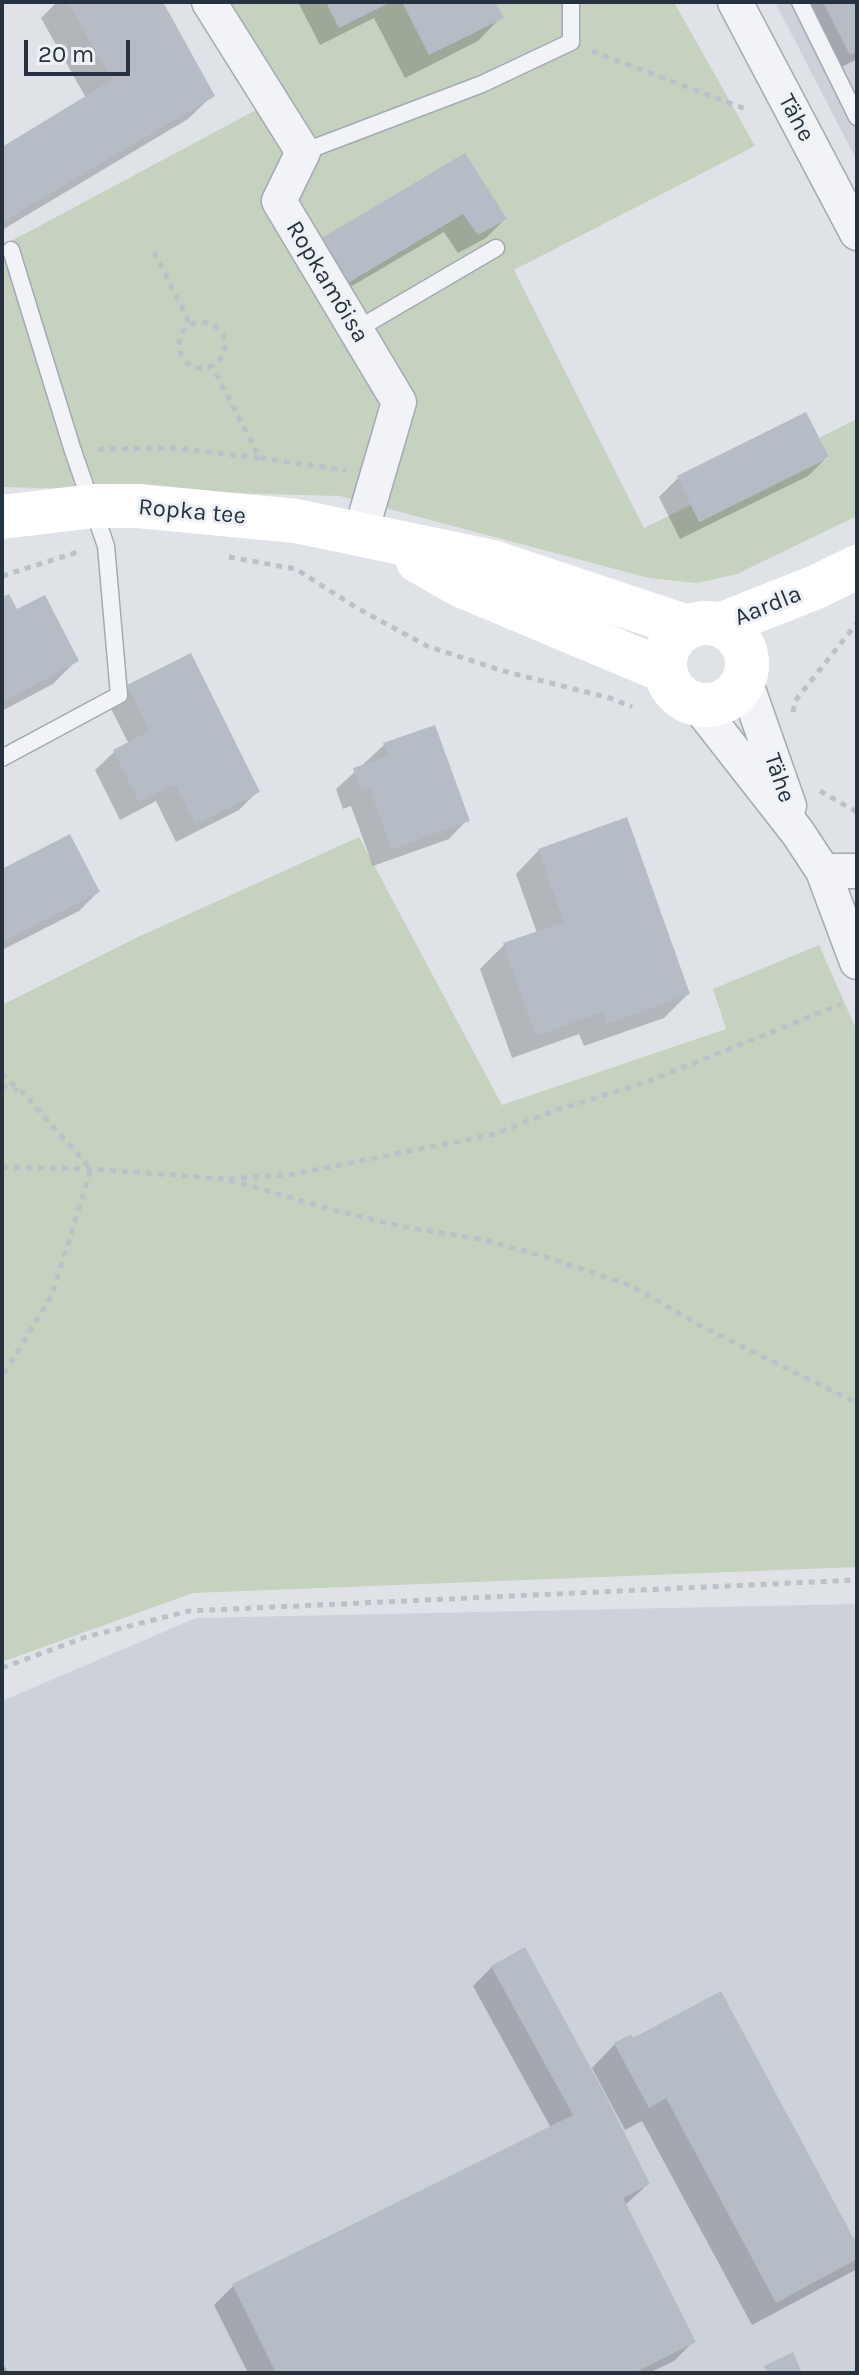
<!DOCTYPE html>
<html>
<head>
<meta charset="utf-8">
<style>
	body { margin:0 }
	#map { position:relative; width:859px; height:2375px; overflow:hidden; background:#dfe3e8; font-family:Karla,sans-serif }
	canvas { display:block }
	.frame { position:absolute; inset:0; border:4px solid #273240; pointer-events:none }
	.scale { position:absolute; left:24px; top:40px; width:106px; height:36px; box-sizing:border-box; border:4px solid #273240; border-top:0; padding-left:10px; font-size:24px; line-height:28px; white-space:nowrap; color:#273240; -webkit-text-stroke:6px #eef2f6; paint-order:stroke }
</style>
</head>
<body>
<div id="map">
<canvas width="859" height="2375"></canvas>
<div class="frame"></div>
<div class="scale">20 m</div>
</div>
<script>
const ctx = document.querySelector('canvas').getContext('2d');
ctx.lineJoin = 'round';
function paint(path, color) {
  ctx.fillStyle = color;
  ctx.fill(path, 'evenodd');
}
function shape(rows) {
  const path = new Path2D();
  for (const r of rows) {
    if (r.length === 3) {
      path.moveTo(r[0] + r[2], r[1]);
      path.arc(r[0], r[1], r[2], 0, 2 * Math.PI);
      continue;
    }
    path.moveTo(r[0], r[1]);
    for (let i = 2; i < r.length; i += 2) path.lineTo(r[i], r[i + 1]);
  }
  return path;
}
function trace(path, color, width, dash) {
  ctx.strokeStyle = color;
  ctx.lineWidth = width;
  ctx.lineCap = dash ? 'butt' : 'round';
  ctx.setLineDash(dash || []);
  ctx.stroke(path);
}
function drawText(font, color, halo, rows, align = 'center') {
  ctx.font = font + ' Karla,sans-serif';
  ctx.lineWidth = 6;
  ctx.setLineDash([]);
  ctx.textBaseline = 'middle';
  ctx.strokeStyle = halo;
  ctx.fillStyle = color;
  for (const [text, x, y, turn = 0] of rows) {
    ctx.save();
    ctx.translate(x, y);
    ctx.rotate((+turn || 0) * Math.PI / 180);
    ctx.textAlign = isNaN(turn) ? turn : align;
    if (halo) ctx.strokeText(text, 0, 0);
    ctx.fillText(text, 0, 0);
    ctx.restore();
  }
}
const built = shape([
	[775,2,857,2,857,161],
	[857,1604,857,2372,2,2373,2,1701,196,1618]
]);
const green = shape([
	[195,2,674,2,755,146,514,270,644,528,691,505,700,522,829,458,819,438,857,419,857,516,737,574,697,583,649,578,340,496,2,487,2,246,256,110],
	[359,837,502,1105,726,1029,713,989,819,945,857,1031,857,1567,193,1593,2,1662,2,1005,138,937]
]);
const shadow = shape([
	[57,2,160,2,212,96,188,119,2,230,2,149,86,98,41,18],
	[298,2,493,2,501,17,478,41,405,78,374,18,320,45],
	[795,2,857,2,857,59,830,73],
	[465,156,505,219,486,238,458,253,444,232,328,300,305,259,324,240],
	[805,414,827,457,808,476,680,539,659,497,678,478],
	[2,600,77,660,53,684,2,711],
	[128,686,257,792,239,810,176,842,156,801,120,820,95,770,114,752,129,744,109,705],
	[384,745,467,820,449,839,373,866,351,806,343,809,336,789],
	[539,850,688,994,664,1018,584,1046,579,1034,512,1058,480,969,504,945,537,933,516,874],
	[2,872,98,892,79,911,2,950],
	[492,1967,648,2184,625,2205,693,2342,674,2361,649,2373,248,2373,214,2305,233,2286,551,2128,473,1986],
	[615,2044,853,2242,857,2239,857,2269,752,2325,642,2121,625,2130,592,2068],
	[2,2361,8,2373,2,2373]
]);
const building = shape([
	[68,2,163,2,215,96,2,222,2,147,112,80],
	[326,2,391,2,339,28],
	[402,2,495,2,504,18,429,55],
	[823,2,857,2,857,52,850,55],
	[465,153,507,219,478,235,463,214,348,283,322,238],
	[806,412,829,457,699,522,677,476],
	[9,594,17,609,45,595,79,661,2,702,2,597],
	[191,653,260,792,195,825,175,784,139,802,113,750,150,731,127,685],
	[435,725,470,821,392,849,370,789,361,792,353,768,388,756,383,743],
	[627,817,690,994,607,1024,603,1012,536,1036,503,943,564,922,538,849],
	[70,834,100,892,2,942,2,869],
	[525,1947,606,2096,650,2184,623,2198,696,2342,634,2373,276,2373,232,2284,573,2115,491,1966],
	[721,1991,854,2239,857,2237,857,2259,776,2303,666,2098,649,2108,614,2043,631,2034,633,2038],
	[793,2352,802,2373,767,2373,764,2366]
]);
const path = shape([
	[592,51,748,110],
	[154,252,190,324],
	[202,345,23],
	[98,449,174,448,260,458,212,366],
	[260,458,346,470],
	[229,557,296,569,357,608,427,646,503,671,610,698,632,707],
	[2,576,81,551],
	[793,712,795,701,857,623],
	[820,791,857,812],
	[2,1074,23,1093,91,1169,52,1295,2,1377],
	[2,1085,18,1091],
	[2,1167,91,1169,226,1179,333,1210,404,1227,481,1239,543,1256,632,1286,699,1325,857,1403],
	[229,1179,294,1174,491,1135,557,1110,647,1082,841,1004],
	[2,1668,86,1637,189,1611,857,1580]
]);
const lane = shape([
	[800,2,857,117],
	[303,152,482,84,571,42,571,2],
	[356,330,496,248],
	[2,758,119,695,106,546,73,451,11,250]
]);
const street = shape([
	[209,2,303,152,279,201,399,402,360,535],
	[735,2,857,233],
	[744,678,789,806],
	[697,704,798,833,823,871,857,962],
	[823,871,857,871]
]);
const secondary = shape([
	[2,517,94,506,138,506,296,521,493,562,688,627],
	[418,561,460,585,665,671],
	[706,664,41],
	[720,625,816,587,857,567]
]);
const streetNames = [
	["Tähe",796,118,62],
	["Ropkamõisa",327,282,59],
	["Ropka tee",192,512,5],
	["Aardla",768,606,-22],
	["Tähe",779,778,71]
];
paint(built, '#cdd2da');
paint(green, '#c5d2c0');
paint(shadow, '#0003');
paint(building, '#b6bcc5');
trace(lane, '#a4aab2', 19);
trace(street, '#a4aab2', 37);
trace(path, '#bcc1c7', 5, [6, 6]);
trace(lane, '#f1f3f7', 16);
trace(street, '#f1f3f7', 34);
trace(secondary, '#fff', 44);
drawText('24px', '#273240', '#eef2f6', streetNames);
</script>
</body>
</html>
